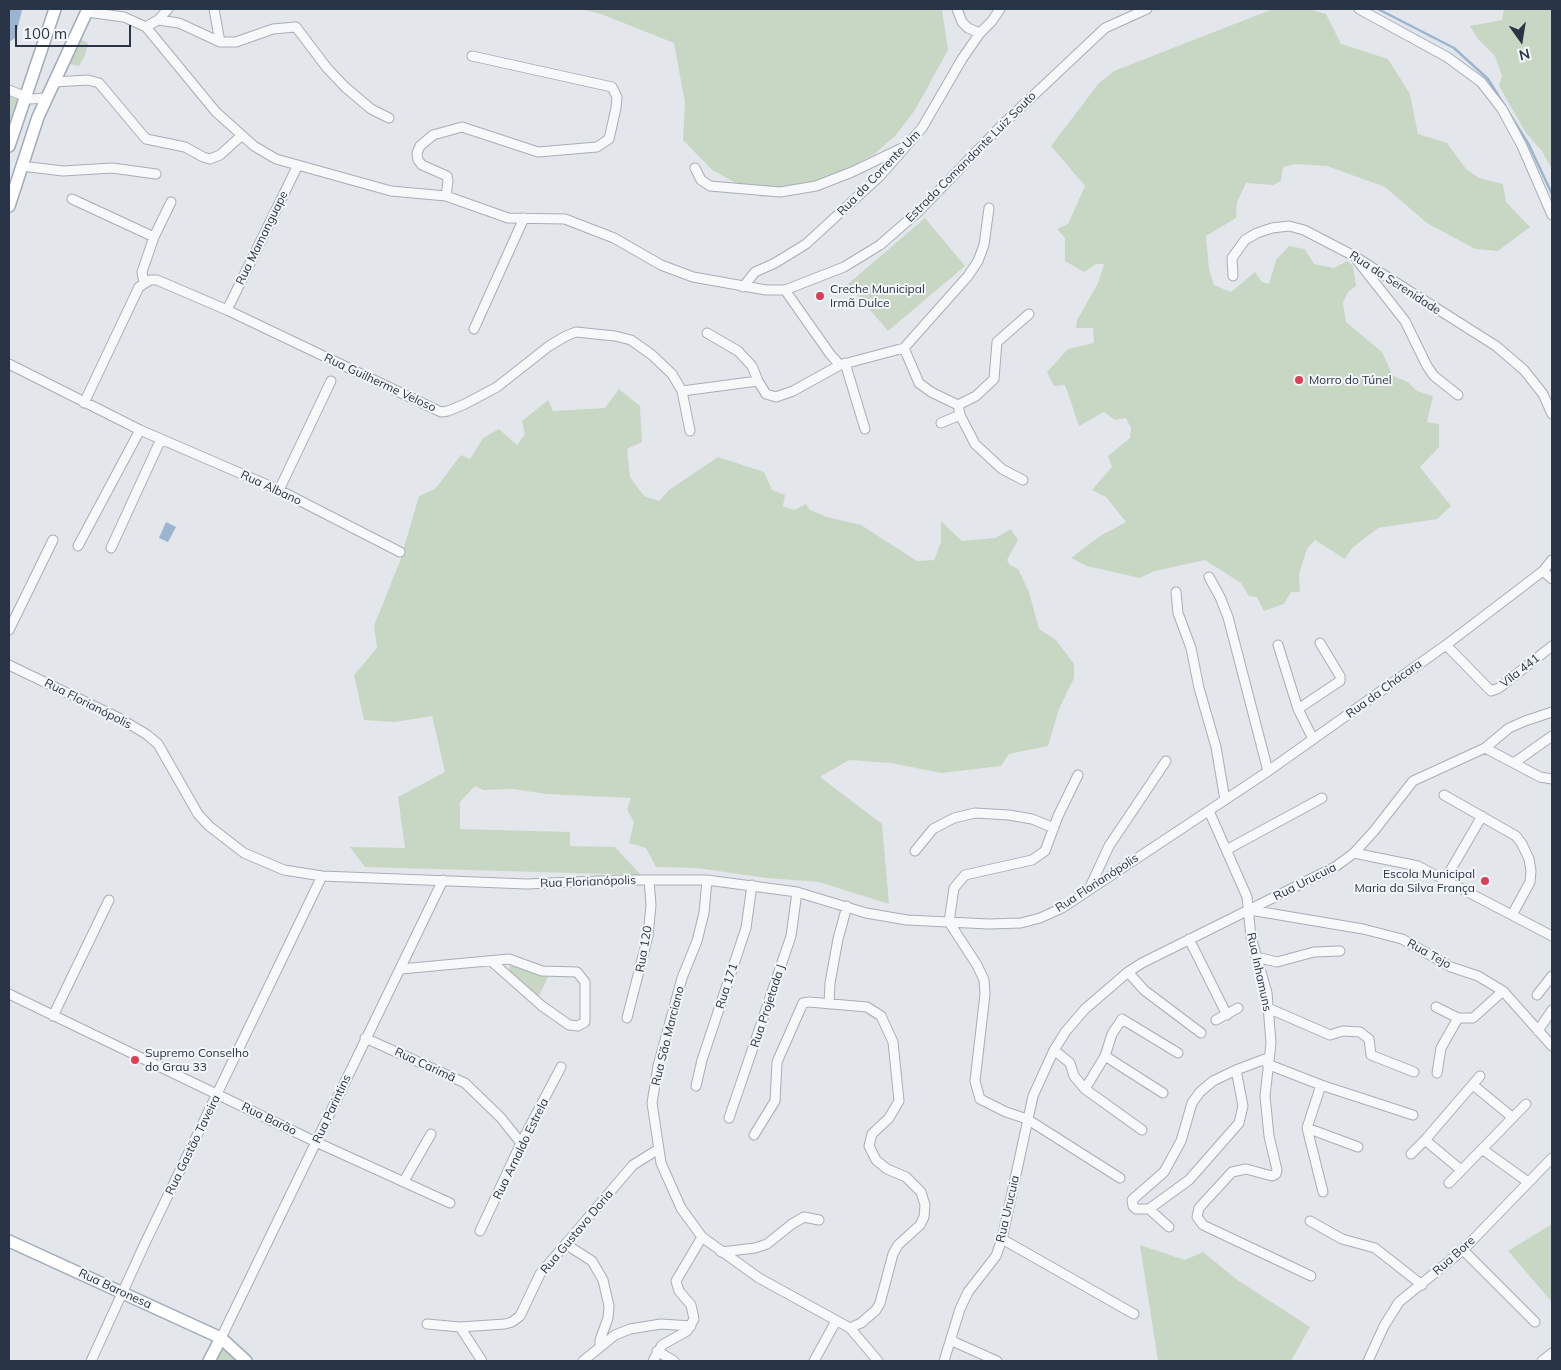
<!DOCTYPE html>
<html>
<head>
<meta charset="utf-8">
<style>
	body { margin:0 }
	#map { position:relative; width:1561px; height:1370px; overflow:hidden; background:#e3e7ec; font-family:Mulish,sans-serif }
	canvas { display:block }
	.frame { position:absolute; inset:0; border:10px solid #293447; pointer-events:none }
	.north { position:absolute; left:1496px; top:15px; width:50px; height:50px; -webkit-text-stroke:4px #f3f6f9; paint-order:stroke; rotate:167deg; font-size:14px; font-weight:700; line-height:20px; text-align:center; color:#293447 }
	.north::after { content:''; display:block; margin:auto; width:18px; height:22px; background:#293447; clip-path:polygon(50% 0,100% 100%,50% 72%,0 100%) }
	.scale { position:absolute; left:15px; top:25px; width:116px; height:22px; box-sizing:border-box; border:2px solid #293447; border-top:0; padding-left:6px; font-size:15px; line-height:18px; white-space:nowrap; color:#293447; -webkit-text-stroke:4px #f3f6f9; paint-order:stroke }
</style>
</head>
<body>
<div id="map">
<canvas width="1561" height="1370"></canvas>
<div class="frame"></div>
<div class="north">N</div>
<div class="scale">100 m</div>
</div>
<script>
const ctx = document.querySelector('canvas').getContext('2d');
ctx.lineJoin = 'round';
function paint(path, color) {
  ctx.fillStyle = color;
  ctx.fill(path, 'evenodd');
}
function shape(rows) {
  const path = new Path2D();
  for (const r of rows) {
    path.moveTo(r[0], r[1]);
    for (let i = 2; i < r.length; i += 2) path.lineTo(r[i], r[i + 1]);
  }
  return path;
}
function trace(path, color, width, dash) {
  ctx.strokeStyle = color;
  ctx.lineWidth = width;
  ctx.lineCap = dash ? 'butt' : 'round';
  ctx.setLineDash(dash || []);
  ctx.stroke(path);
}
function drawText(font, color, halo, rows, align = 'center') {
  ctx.font = font + ' Mulish,sans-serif';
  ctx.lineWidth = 4;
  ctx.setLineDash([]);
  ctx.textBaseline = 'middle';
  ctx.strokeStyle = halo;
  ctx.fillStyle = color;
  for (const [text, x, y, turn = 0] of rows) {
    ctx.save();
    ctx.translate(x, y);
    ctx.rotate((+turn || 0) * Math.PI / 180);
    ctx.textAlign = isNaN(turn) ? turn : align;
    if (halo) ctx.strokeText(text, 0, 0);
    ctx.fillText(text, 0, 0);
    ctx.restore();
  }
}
const green = shape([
	[582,9,942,9,948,50,915,110,895,136,873,155,815,186,762,197,712,170,683,140,685,103,674,43,601,14],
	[1273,9,1308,9,1326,14,1341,44,1388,59,1410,94,1418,134,1447,143,1466,169,1479,178,1503,184,1506,202,1530,227,1498,251,1475,249,1427,223,1385,187,1327,166,1295,164,1283,167,1281,181,1273,185,1246,183,1237,202,1236,218,1206,236,1209,269,1214,285,1231,292,1255,272,1262,282,1269,284,1276,260,1289,246,1305,249,1314,264,1334,268,1347,261,1353,266,1356,286,1348,292,1343,303,1346,322,1382,352,1393,376,1408,382,1417,391,1433,396,1427,422,1439,424,1439,447,1420,467,1451,506,1437,519,1378,528,1352,548,1345,559,1315,540,1307,549,1299,574,1300,592,1291,592,1284,604,1264,611,1257,597,1249,596,1241,583,1205,560,1155,571,1140,578,1087,566,1071,558,1100,536,1126,522,1106,497,1092,490,1112,467,1108,456,1130,438,1131,428,1126,418,1115,420,1104,412,1079,426,1065,385,1054,386,1047,372,1068,349,1094,343,1093,328,1076,328,1077,320,1098,283,1104,264,1096,264,1084,272,1065,261,1065,238,1057,229,1068,224,1085,186,1051,146,1099,83,1114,71],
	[1504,9,1552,9,1552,179,1551,168,1542,151,1526,133,1499,86,1502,76,1495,56,1478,39,1470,26,1502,20],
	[80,39,88,43,85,55,79,66,69,64],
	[9,96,20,101,11,122,9,122],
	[925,218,965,266,888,331,848,284],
	[619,389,640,406,642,442,627,449,630,477,644,496,659,501,669,490,718,457,764,472,772,490,785,495,783,506,794,510,806,504,810,510,827,517,861,525,917,561,934,560,941,542,941,521,962,541,995,538,1011,529,1018,540,1007,560,1010,565,1018,569,1029,592,1039,629,1056,640,1074,664,1074,678,1059,709,1048,746,1009,754,1001,766,941,773,891,763,849,760,820,777,882,824,889,904,819,882,767,878,697,868,656,867,646,848,629,843,634,822,627,809,631,798,546,794,513,789,483,790,475,786,460,802,460,829,570,832,570,846,615,847,641,875,365,867,350,847,405,848,398,797,445,772,432,716,395,722,364,720,354,675,377,648,374,626,400,561,419,496,435,489,461,455,470,459,483,438,499,429,517,445,525,434,522,421,548,400,553,411,605,408],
	[510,965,548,977,538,998,508,971],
	[1552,1224,1552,1302,1508,1251],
	[1140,1245,1185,1260,1203,1252,1236,1279,1310,1327,1291,1361,1158,1361],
	[221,1338,246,1361,209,1361]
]);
const water = shape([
	[166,522,176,527,168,542,159,538]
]);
const stream = shape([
	[1378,9,1454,48,1488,79,1529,145,1552,194]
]);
const river = shape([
	[9,34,15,9]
]);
const minor = shape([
	[214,9,220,42],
	[1359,9,1447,57,1481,82,1502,109,1522,146,1552,215],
	[87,12,124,17,146,27,216,112,254,146,276,159,391,191,446,196,508,218,565,219,614,238,661,265,693,277,766,290,785,290,844,267,880,245,920,210,1002,125,1105,28,1147,9],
	[158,20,168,9],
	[146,27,158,20,179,23,220,42,236,42,273,29,296,27,327,68,345,87,371,109,389,118],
	[980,33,992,21,1000,9],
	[54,82,88,80,99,83,146,139,185,147,203,157,210,159,220,155,241,136],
	[9,90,31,99,46,98],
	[21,166,63,171,112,168,156,174],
	[695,168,701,180,710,186,780,192,816,186,852,172,902,148],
	[446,196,448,181,447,176,422,165,418,160,417,153,420,146,433,135,462,127,538,152,597,147,609,139,616,108,617,97,612,87,472,56],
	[72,199,154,237],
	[1357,260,1405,321,1427,366,1434,376,1458,395],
	[1233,276,1232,258,1245,240,1257,233,1272,228,1289,226,1304,230,1354,256,1496,346,1524,370,1543,394,1552,414],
	[144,283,142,272,154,237,171,202],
	[743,287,755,272,775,263,806,244,880,176,922,128,962,59,980,33,968,28,962,22,957,9],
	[785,290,830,354,840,365],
	[227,310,297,167],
	[474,329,524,218],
	[707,333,738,351,752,366,758,381,766,394,776,397,793,391,840,365,904,348,968,276,978,261,984,245,989,208],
	[904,348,919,383,931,392,958,405,960,415,975,444,1002,469,1023,480],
	[845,363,865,429],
	[9,364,140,430,279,490,400,552],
	[682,391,758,381],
	[84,403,139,287,150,280,157,280,227,310,441,412,448,411,465,404,497,387,549,346,566,336,576,332,615,336,631,340,652,355,672,374,682,391,690,431],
	[958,405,976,396,994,379,997,342,1029,314],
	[941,423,960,415],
	[279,490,331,381],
	[78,546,140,430],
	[111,548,161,439],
	[1543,571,1552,579],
	[1209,577,1220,597,1228,617,1268,771],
	[1176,592,1178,613,1191,648,1199,688,1216,747,1225,800],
	[9,630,53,540],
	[1278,645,1298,709,1313,739],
	[1446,645,1491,691,1499,688,1552,646],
	[9,665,119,718,146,734,158,744,198,814,209,826,244,853,284,870,322,876,527,884,622,880,707,880,797,892,866,913,907,920,989,924,1021,923,1040,918,1062,908,1264,774,1446,645,1543,571,1552,560],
	[1298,709,1340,681,1340,676,1320,643],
	[1485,748,1540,777,1552,779],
	[1514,763,1552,736],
	[1078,775,1058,816,1045,851,1032,860,965,875,954,888,949,922,977,965,984,980,985,994,975,1081,980,1099,1006,1112,1027,1119,1120,1178],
	[1444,795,1516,836,1522,844,1529,859,1531,871,1530,882,1512,915],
	[1209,811,1247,897,1251,937,1267,993,1271,1043,1265,1096,1269,1136,1277,1170,1276,1174,1272,1176,1246,1169,1232,1172,1199,1208,1197,1217,1203,1225,1311,1276],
	[1228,849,1322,798],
	[915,851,933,829,954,818,975,813,1009,815,1032,819,1054,828],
	[1354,853,1418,866,1552,936],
	[1446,878,1482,816],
	[707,880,704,913,697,941,682,978,658,1066,652,1103,661,1163,681,1208,702,1237,759,1278,850,1328,878,1361],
	[1090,887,1109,846,1166,761],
	[1250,910,1363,929,1402,939,1451,967,1478,976,1503,991,1552,1046],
	[1189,939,1227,1015],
	[1256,957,1277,962,1314,952,1340,951],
	[401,969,509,959,542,971,577,972,585,982,585,1022,578,1026,569,1025,542,1006,491,961],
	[1128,972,1144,990,1201,1033],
	[9,994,316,1142,450,1203],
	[1537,995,1552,976],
	[829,1004,830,983,838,939,847,906],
	[1436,1007,1458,1018],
	[1268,1008,1330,1035,1343,1031,1360,1032,1369,1039,1371,1055,1414,1072],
	[53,1016,109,900],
	[627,1018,648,936,651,905,649,880],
	[1216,1020,1238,1008],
	[1538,1031,1552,1010],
	[365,1038,465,1083,501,1118,521,1143],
	[1054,1050,1070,1063,1074,1076,1085,1089,1142,1130],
	[1105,1056,1163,1093],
	[1267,1064,1321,1085,1413,1115],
	[1236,1070,1243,1106,1239,1123,1189,1180,1149,1209,1136,1209,1133,1206,1132,1200,1164,1172,1169,1163,1181,1141,1192,1103,1200,1092,1213,1081,1236,1070,1268,1058],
	[1437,1073,1441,1048,1458,1018,1473,1018,1503,991],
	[1321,1085,1307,1128,1323,1192],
	[1473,1085,1512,1117],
	[696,1086,702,1060,746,928,752,885],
	[1085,1089,1105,1056,1112,1034,1122,1019,1178,1053],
	[729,1118,791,936,797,892],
	[1307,1128,1358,1147],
	[754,1135,775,1101,777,1062,803,1003,809,1002,867,1007,881,1016,893,1042,899,1101,889,1118,872,1134,869,1146,876,1160,887,1169,906,1177,921,1192,925,1205,924,1217,920,1225,898,1245,893,1254,880,1303,876,1310,861,1323,850,1328],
	[1482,1149,1528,1182],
	[1411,1154,1425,1140],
	[1461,1170,1425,1140,1480,1076],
	[404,1181,431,1134],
	[1449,1183,1526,1104],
	[1149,1209,1169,1227],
	[1310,1221,1342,1239,1375,1248,1422,1285],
	[480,1231,521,1143,561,1067],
	[1002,1239,1134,1314],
	[567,1245,592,1261,603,1280,609,1306,608,1318,600,1340,600,1345],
	[1463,1250,1535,1322],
	[721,1252,755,1248,767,1244,792,1224,804,1217,819,1220],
	[427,1324,460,1327],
	[221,1338,443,880],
	[952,1341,997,1361],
	[657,1351,674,1361],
	[91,1361,146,1241,322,876],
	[482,1361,460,1327,505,1324,512,1322,520,1316,540,1274,633,1165,657,1150],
	[583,1361,615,1335,630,1329,661,1324,691,1326],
	[653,1361,662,1345,687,1331,694,1319,691,1305,679,1291,676,1281,702,1237],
	[814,1361,836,1321],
	[944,1361,960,1309,968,1292,996,1256,1002,1239,1033,1096,1054,1050,1066,1031,1085,1009,1128,972,1142,963,1335,867,1354,853,1374,831,1413,781,1485,748,1509,728,1525,721,1552,712],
	[1368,1361,1384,1326,1399,1302,1463,1250,1552,1158],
	[1542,1361,1552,1353]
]);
const major = shape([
	[9,146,55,9],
	[9,206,38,117,88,9],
	[9,1241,221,1338,246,1361],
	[209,1361,221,1338]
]);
const markers = [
	[820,296,5,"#dc3d57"],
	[1299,380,5,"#dc3d57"],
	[1485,881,5,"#dc3d57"],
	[135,1060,5,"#dc3d57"]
];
const streetNames = [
	["Estrada Comandante Luiz Souto",971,157,-45],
	["Rua da Corrente Um",879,173,-46],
	["Rua Mamanguape",262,238,-64],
	["Rua da Serenidade",1395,283,33],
	["Rua Guilherme Veloso",380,383,25],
	["Rua Albano",271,488,25],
	["Vila 441",1520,671,-38],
	["Rua da Chácara",1384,689,-36],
	["Rua Florianópolis",88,704,27],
	["Rua Florianópolis",588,882,-2],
	["Rua Urucuia",1305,882,-27],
	["Rua Florianópolis",1097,883,-33],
	["Rua 120",644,949,-80],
	["Rua Tejo",1429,954,29],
	["Rua Inhamuns",1259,972,78],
	["Rua 171",727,986,-72],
	["Rua Projetada J",768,1006,-72],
	["Rua São Marciano",668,1036,-76],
	["Rua Carimã",425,1065,25],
	["Rua Parintins",332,1109,-65],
	["Rua Barão",269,1119,26],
	["Rua Gastão Taveira",193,1145,-64],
	["Rua Arnaldo Estrela",521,1149,-64],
	["Rua Urucuia",1008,1209,-77],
	["Rua Gustavo Doria",577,1232,-50],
	["Rua Bore",1454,1256,-42],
	["Rua Baronesa",115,1289,25]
];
const poiNames = [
	["Creche Municipal",830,289],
	["Irmã Dulce",830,303],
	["Morro do Túnel",1309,380],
	["Escola Municipal",1475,874,"right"],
	["Maria da Silva França",1475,888,"right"],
	["Supremo Conselho",145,1053],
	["do Grau 33",145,1067]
];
paint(green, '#c8d7c3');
paint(water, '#9bb5d0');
trace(stream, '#9bb5d0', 2.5);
trace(river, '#9bb5d0', 14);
trace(minor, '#a7aeb7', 11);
trace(major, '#a1abb9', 14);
trace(minor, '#f6f8fa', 9);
trace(major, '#fff', 11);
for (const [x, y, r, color] of markers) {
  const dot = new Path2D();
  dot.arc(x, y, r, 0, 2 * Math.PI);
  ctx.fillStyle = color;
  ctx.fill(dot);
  trace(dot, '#f3f6f9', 2);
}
drawText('12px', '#293447', '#f3f6f9', streetNames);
drawText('12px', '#293447', '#f3f6f9', poiNames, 'left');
</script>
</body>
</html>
